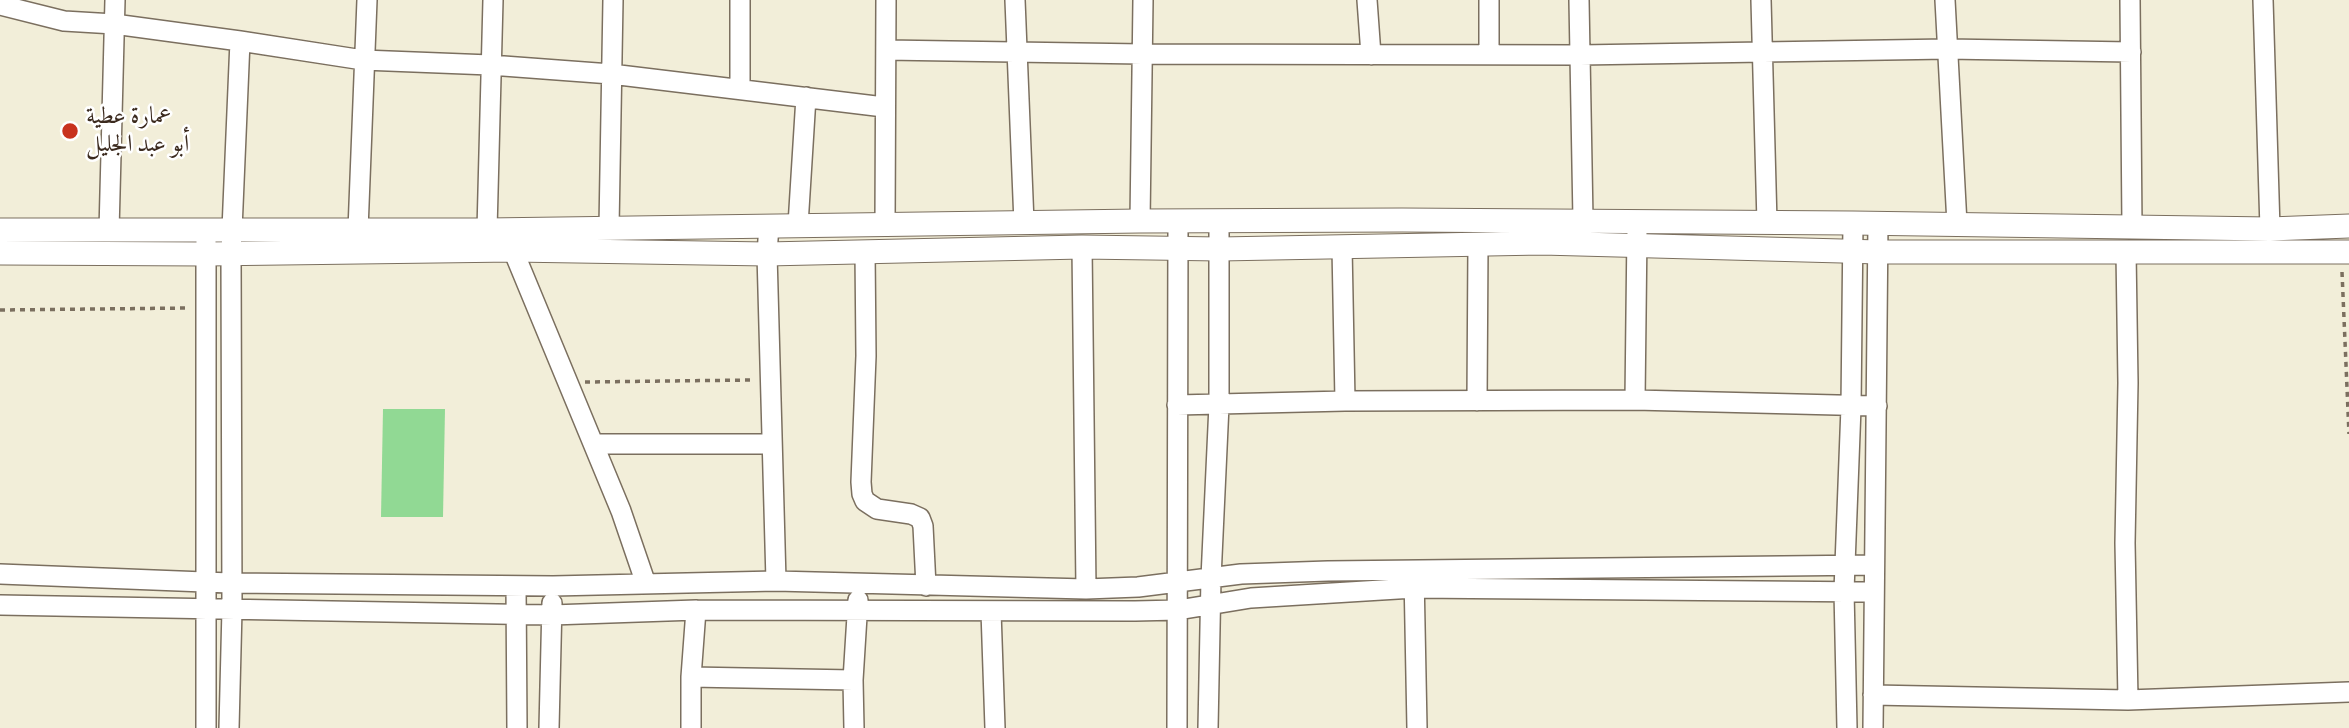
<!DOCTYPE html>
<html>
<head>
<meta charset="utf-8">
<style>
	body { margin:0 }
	canvas { display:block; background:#f2eed9 }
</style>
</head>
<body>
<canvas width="2349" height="728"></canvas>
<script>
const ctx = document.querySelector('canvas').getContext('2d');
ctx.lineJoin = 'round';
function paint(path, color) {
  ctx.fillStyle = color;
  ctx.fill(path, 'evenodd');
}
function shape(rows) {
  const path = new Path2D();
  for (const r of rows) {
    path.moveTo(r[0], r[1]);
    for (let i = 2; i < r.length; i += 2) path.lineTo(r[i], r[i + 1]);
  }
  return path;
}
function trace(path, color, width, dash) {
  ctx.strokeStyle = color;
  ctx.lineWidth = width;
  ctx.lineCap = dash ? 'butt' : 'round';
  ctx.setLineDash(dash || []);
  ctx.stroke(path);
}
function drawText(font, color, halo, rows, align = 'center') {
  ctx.font = font + ' "Libre Bodoni",Amiri,serif';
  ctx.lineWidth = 5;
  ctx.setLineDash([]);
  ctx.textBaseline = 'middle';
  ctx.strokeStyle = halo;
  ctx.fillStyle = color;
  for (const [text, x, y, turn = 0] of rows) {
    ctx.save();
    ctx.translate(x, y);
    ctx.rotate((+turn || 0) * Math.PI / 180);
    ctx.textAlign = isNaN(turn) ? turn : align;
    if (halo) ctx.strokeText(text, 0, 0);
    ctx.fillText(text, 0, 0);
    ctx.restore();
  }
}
const green = shape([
	[383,409,445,409,443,517,381,517]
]);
const path = shape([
	[2342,272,2349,434],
	[0,310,190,308],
	[585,382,752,380]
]);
const minor = shape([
	[1015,0,1024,223],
	[1367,0,1371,55],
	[1761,0,1767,223],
	[1945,0,1957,224],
	[2130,0,2132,227],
	[2263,0,2270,229],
	[0,5,64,21,114,24,240,41,363,60,490,65,611,74,884,107],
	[886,50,1142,54,1580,55,1579,0],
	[1489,54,1489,0],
	[740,89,740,0],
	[1583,220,1580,55,1947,49,2131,52],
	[1140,221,1143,0],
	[769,225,767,254,776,581],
	[798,225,806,97],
	[885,225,886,0],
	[609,227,613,0],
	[358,230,367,0],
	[487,230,493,0],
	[109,231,115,0],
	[1082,247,1086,589],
	[1342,247,1345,401],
	[513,250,621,511,646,584],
	[865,251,866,356,861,482,862,494,865,501,877,509,911,514,920,518,923,526,926,586],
	[1635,400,1637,230],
	[1477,401,1478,244],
	[1177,405,1345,401,1635,400,1877,406],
	[594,444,772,444],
	[0,574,230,583,553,586,776,581,1086,589,1138,587,1241,574,1328,571,1874,565],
	[1414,575,1417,728],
	[516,586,517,728],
	[0,605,552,615,696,610,1135,611,1178,610,1251,598,1414,588,1874,592],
	[991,611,995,728],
	[691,677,853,680],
	[1873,695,2128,700,2125,543,2128,383,2126,252],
	[2128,700,2349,692],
	[206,728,206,241],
	[229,728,232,609,231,253,240,41],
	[549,728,552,603],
	[691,728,691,677,696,610],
	[854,728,853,680,858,600],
	[1177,728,1178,221],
	[1208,728,1211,578,1219,405,1219,220],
	[1847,728,1844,591,1851,407,1853,223],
	[1873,728,1878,223]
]);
const major = shape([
	[0,230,487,230,1140,221,1402,220,1853,223,2270,229,2349,226],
	[0,253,206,254,513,250,767,254,1082,247,1220,249,1542,243,1879,252,2349,252]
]);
const markers = [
	[70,131,9,"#c8321e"]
];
const poiNames = [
	["عمارة عطية",86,117],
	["أبو عبد الجليل",86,145]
];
paint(green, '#91d994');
trace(minor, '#7b6f5f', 22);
trace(major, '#7b6f5f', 25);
trace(path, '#7b6f5f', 3.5, [5, 5]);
trace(minor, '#fff', 19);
trace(major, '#fff', 23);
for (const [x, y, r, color] of markers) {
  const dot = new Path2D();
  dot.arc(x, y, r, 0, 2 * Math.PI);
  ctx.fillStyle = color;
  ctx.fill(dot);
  trace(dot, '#fff', 2.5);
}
drawText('24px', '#3b2a1e', '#fff', poiNames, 'left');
</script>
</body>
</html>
